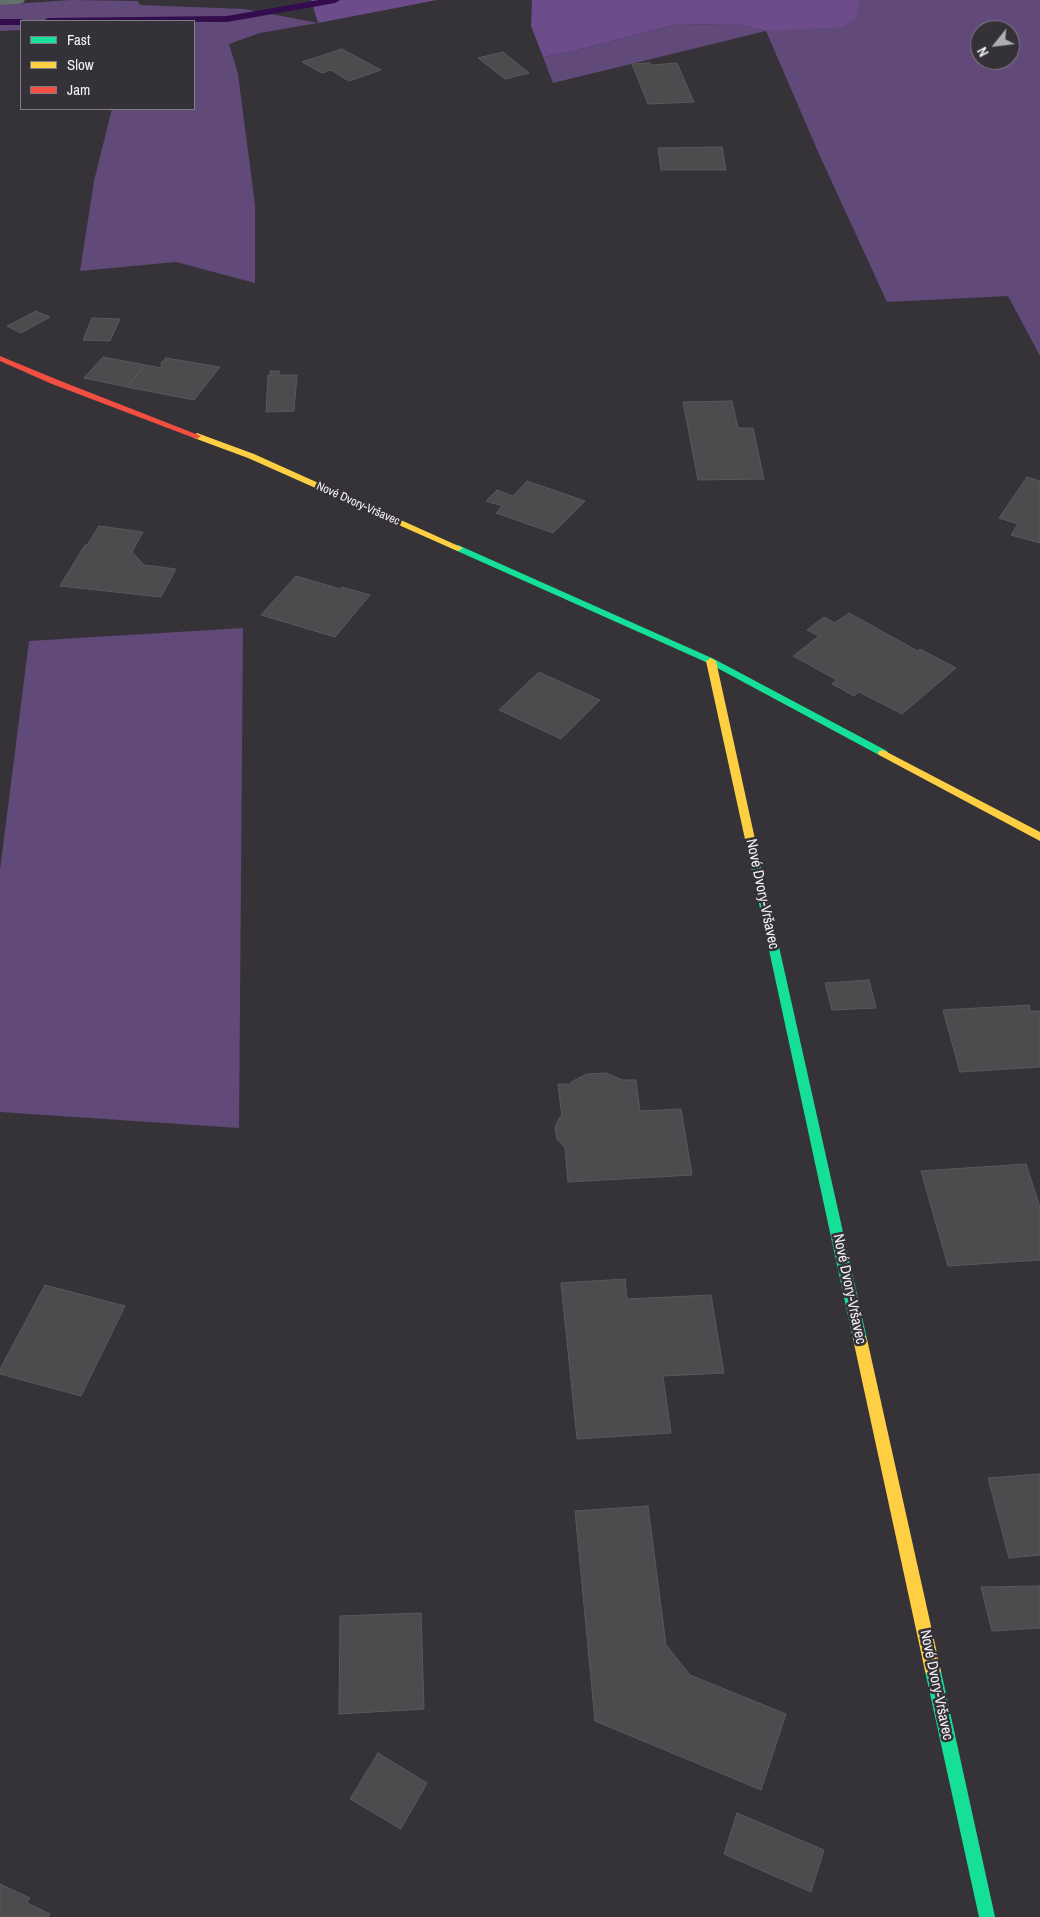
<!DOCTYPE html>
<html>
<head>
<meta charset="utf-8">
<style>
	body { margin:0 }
	#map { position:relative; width:1040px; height:1917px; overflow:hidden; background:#353337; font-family:"Archivo Narrow",sans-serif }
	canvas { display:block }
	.legend { position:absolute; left:20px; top:20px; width:175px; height:90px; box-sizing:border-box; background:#353139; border:1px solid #817d84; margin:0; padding:6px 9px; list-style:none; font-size:15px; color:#f2f0f5 }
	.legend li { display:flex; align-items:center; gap:10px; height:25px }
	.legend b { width:25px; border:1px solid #817d84 }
	.north { position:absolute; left:970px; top:20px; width:50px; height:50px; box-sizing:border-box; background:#353139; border:1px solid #817d84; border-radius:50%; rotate:241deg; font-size:14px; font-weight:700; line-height:20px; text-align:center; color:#f2f0f5 }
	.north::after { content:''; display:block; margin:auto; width:18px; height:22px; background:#b0aeb2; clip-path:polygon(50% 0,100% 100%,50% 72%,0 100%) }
</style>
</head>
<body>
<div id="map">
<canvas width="1040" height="1917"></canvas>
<ul class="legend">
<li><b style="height:6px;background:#16e098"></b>Fast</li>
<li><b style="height:6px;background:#ffcf43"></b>Slow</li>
<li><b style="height:6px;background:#f24e42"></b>Jam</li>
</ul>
<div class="north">N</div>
</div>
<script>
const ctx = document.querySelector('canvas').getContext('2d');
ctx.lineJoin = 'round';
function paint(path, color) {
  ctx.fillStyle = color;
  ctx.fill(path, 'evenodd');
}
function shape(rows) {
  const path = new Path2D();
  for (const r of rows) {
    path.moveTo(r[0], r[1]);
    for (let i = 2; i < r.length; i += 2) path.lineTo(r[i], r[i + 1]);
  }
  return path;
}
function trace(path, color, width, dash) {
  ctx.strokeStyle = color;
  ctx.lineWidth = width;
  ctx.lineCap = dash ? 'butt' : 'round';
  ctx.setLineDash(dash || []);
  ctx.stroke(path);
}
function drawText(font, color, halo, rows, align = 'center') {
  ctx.font = font + ' "Archivo Narrow",sans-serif';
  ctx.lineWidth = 5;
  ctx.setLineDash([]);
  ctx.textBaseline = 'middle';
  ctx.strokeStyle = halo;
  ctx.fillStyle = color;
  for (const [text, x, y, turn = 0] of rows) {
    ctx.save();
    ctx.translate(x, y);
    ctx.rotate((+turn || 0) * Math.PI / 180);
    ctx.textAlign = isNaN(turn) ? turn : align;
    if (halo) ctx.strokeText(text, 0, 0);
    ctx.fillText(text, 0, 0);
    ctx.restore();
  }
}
const green = shape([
	[70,0,138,1,140,5,245,9,318,23,260,33,229,44,238,74,255,205,255,283,176,262,80,271,94,181,112,109,194,109,194,21,21,21,21,30,0,31,0,5],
	[860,0,1040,0,1040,356,1008,296,887,302,819,154,766,31,553,83,543,57,570,52,677,24,742,25,766,31,856,19],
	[980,30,1010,30,1010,60,980,60],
	[243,628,239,1128,0,1112,0,870,29,641]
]);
const forest = shape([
	[311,0,437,0,318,23],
	[532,0,860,0,856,19,843,27,766,31,742,25,677,24,570,52,543,57,531,26]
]);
const stream = shape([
	[319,0,340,0,335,3,227,22,43,21,48,18,227,16,319,0],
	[0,19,21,19,25,21,21,21,21,25,0,25,0,19]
]);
const building = shape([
	[342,49,381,70,349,81,331,70,322,73,302,62,342,49],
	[503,52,529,73,505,79,478,58,503,52],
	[650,63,652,65,677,63,694,102,648,104,632,64,650,63],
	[722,147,726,170,661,170,658,148,722,147],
	[36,311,50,317,21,333,7,326,36,311],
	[92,318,120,319,110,341,83,340,92,318],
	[103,357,145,365,127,387,84,378,103,357],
	[166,358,220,367,194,400,127,387,145,365,162,368,161,363,166,358],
	[270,371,279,371,279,375,297,375,294,411,266,412,268,375,271,375,270,371],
	[732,401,738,428,753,428,764,479,698,480,683,402,732,401],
	[1027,477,1040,481,1040,543,1011,535,1018,524,999,518,1027,477],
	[527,481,585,501,553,533,496,513,502,506,486,501,497,490,513,496,527,481],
	[99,526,143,532,132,552,144,565,176,569,161,597,60,586,85,545,87,545,99,526],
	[296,576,340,589,342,587,370,595,335,637,261,615,296,576],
	[849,613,918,651,920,649,956,668,902,714,859,692,854,696,832,684,837,680,793,656,819,636,807,630,824,617,835,623,849,613],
	[539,672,600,700,561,739,499,710,539,672],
	[869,980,876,1008,832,1010,825,983,869,980],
	[1029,1005,1030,1011,1040,1011,1040,1067,960,1072,943,1010,1029,1005],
	[606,1073,623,1080,636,1080,640,1111,681,1109,692,1175,568,1182,565,1148,557,1139,555,1127,560,1117,562,1117,558,1084,572,1084,571,1082,587,1074,606,1073],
	[1026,1164,1040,1207,1040,1260,948,1266,921,1171,1026,1164],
	[625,1279,627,1299,711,1295,724,1373,663,1376,671,1433,577,1439,561,1283,625,1279],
	[45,1285,125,1306,81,1396,0,1374,0,1369,45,1285],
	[1040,1474,1040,1555,1009,1558,988,1478,1040,1474],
	[648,1506,666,1645,690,1675,786,1714,761,1790,595,1721,575,1511,648,1506],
	[1040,1586,1040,1628,992,1631,981,1587,1040,1586],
	[421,1613,424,1709,339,1714,340,1616,421,1613],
	[378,1753,427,1783,401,1829,350,1799,378,1753],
	[737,1813,824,1850,811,1892,724,1854,737,1813],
	[0,1884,30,1898,27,1903,50,1914,48,1917,0,1917,0,1884]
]);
const street = shape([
	[0,0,25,0,23,3,18,4,0,5,0,0]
]);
const fast = shape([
	[458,545,714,659,887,751,888,753,887,755,879,755,708,663,455,550,453,548,458,545],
	[755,858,760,862,867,1339,865,1343,860,1345,855,1343,853,1339,750,862,755,858],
	[933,1664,938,1666,941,1671,995,1917,979,1917,925,1671,928,1666,933,1664]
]);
const slow = shape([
	[197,433,254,454,463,548,458,551,455,550,248,458,194,438,193,436,197,433],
	[711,658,716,661,760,862,755,866,750,862,706,661,711,658],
	[883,750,1040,832,1040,841,879,755,878,753,879,751,883,750],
	[860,1333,865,1335,867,1339,941,1671,938,1676,933,1678,928,1676,925,1671,853,1339,855,1335,860,1333]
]);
const jam = shape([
	[0,356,58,380,201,436,197,439,194,438,52,384,0,361,0,356]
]);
const farStreetnames = [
	["Nové Dvory-Vršavec",358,504,24]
];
const streetNames = [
	["Nové Dvory-Vršavec",762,894,78],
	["Nové Dvory-Vršavec",849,1289,78],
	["Nové Dvory-Vršavec",936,1685,78]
];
paint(green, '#614979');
paint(forest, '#6d4c8b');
paint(stream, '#320c4c');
paint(building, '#4c4b4e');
trace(building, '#5a585b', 1);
paint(street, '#64706d');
paint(fast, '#16e098');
paint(slow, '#ffcf43');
paint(jam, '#f24e42');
drawText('12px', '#f2f0f5', '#353139', farStreetnames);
drawText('15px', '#f2f0f5', '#353139', streetNames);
</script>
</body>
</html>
